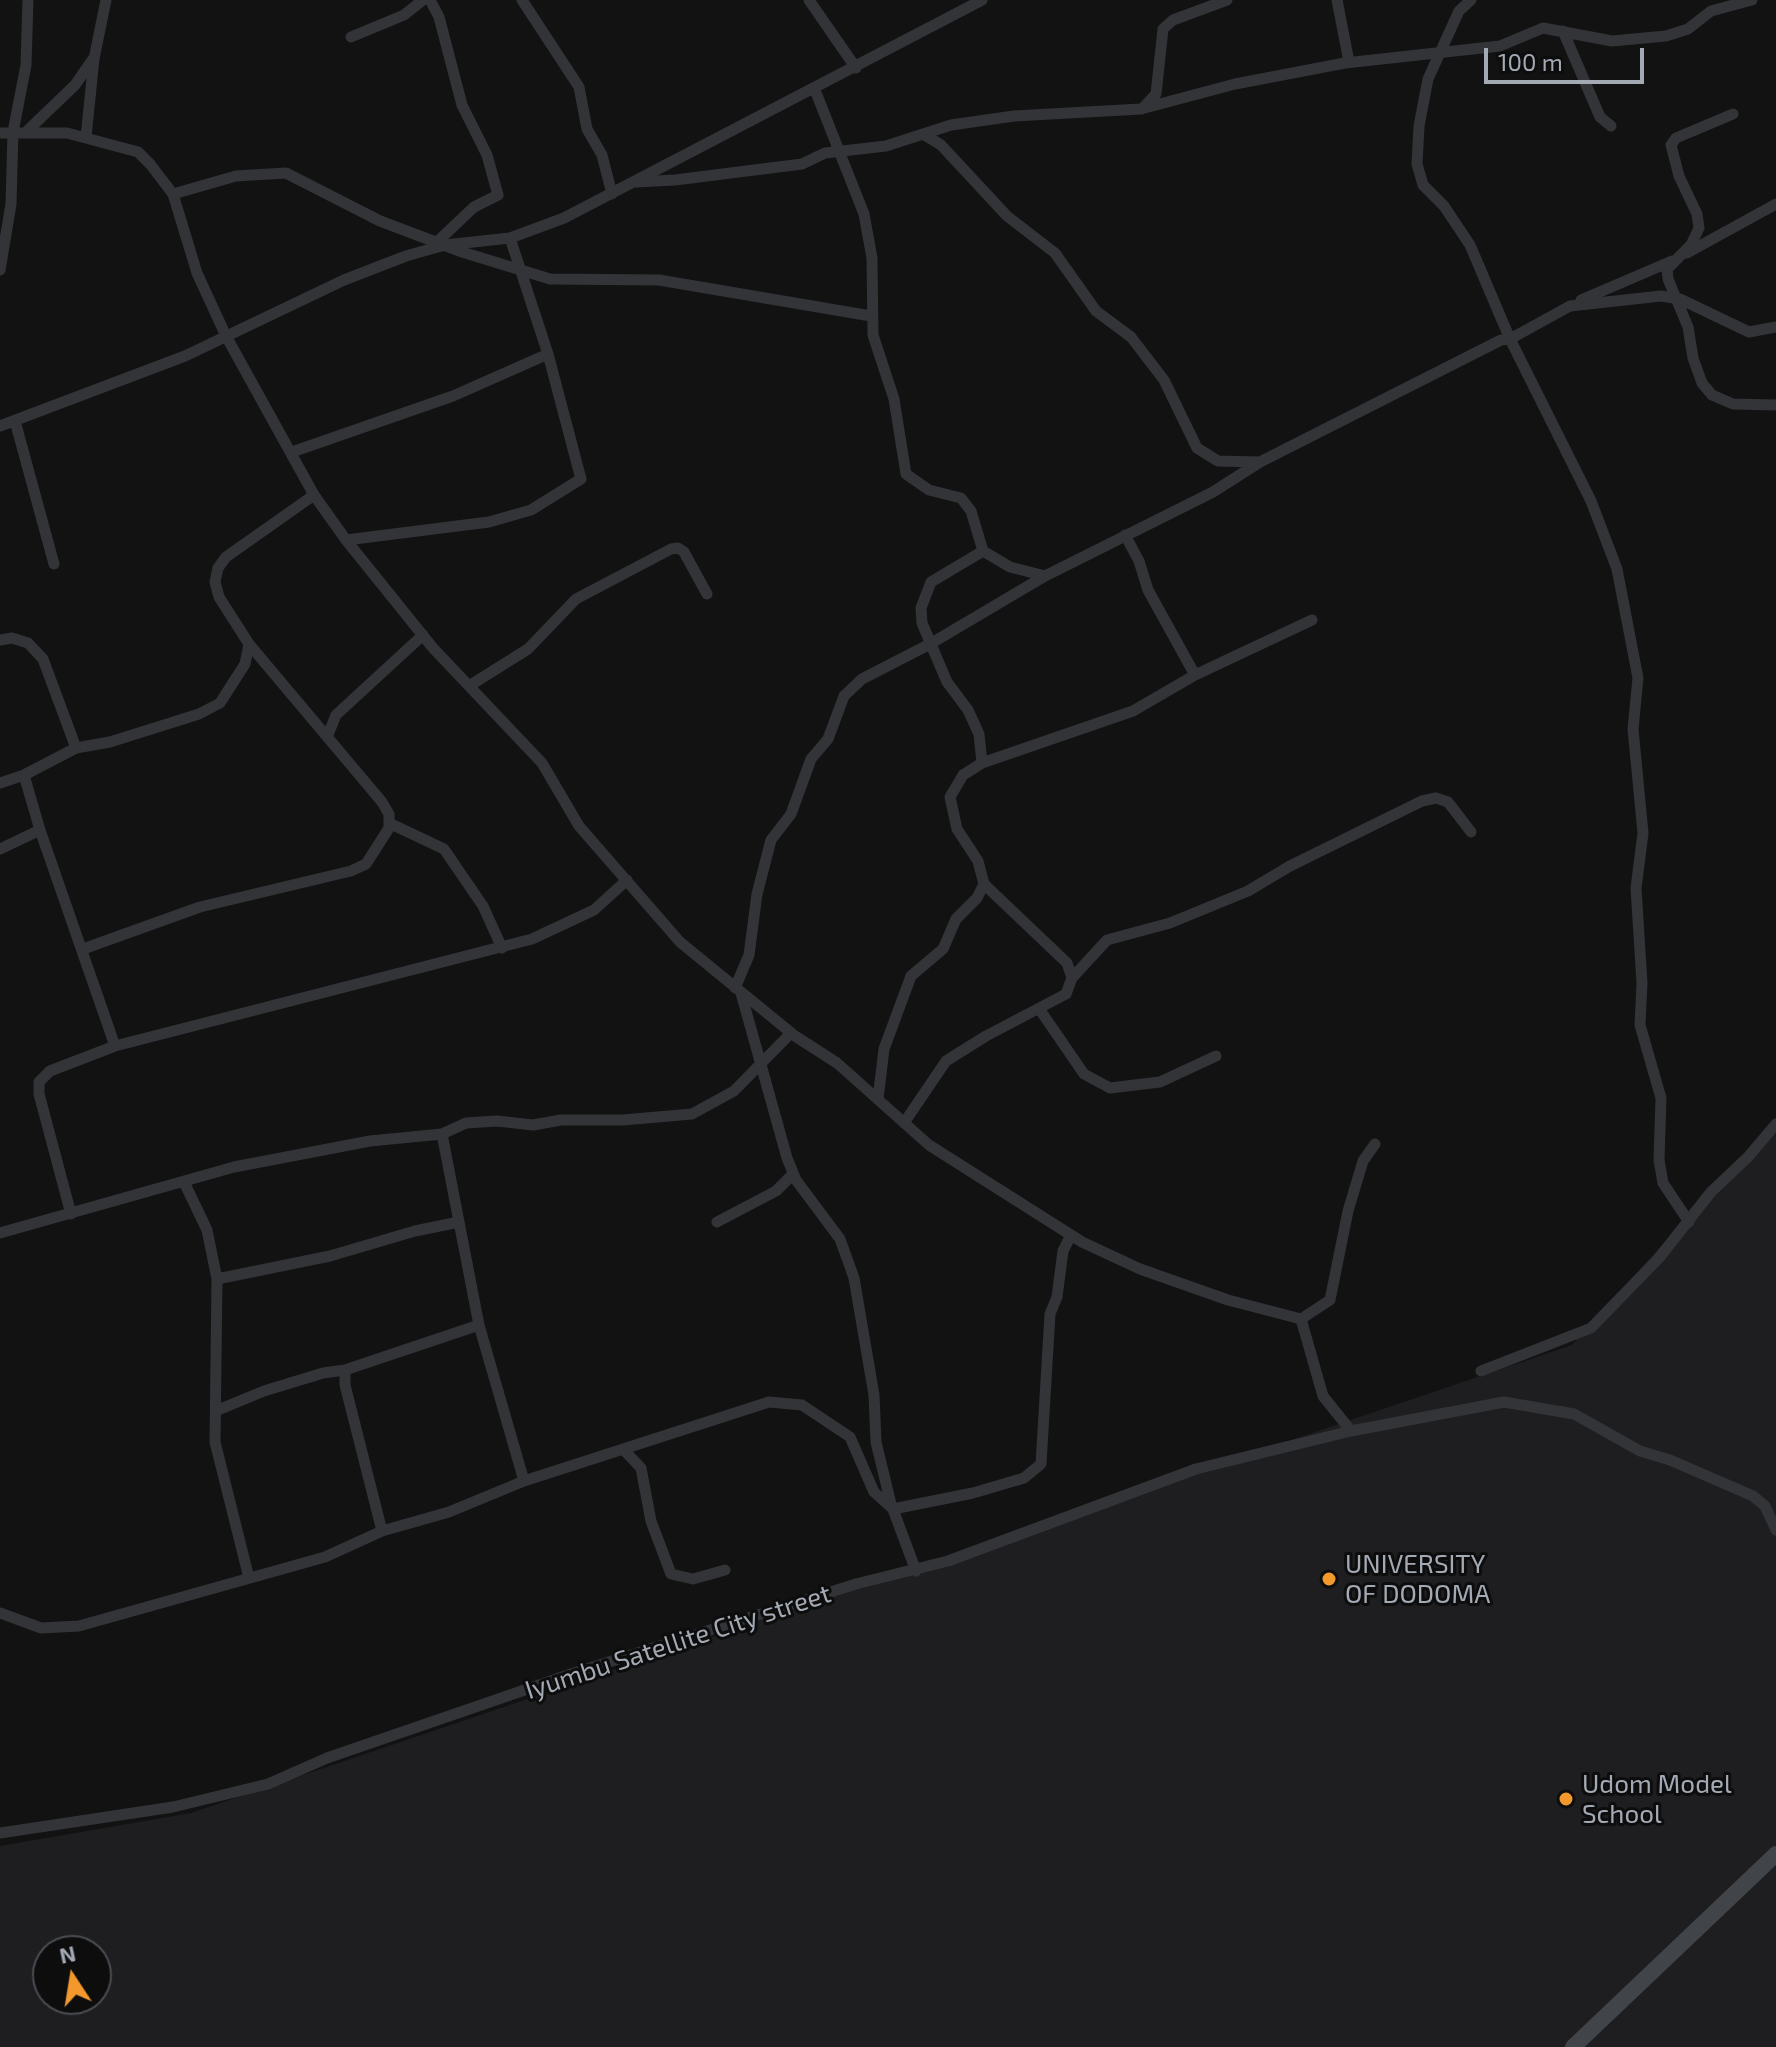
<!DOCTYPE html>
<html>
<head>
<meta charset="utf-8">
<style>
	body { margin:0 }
	#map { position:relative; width:1776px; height:2047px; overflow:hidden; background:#121213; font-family:"Exo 2",sans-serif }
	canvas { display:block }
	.north { position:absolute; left:32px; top:1935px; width:80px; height:80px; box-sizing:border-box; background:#0d0d0e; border:2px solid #494c50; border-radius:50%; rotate:348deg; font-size:22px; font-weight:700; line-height:32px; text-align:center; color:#a3aab4 }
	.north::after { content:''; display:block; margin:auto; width:28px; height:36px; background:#f2982c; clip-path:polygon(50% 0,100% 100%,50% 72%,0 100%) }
	.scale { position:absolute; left:1484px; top:48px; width:160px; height:36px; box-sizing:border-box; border:4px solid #a3aab4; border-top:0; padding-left:10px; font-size:24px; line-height:28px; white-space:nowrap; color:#a3aab4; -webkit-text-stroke:6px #0d0d0e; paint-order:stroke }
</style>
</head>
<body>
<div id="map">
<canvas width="1776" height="2047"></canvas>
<div class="north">N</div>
<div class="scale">100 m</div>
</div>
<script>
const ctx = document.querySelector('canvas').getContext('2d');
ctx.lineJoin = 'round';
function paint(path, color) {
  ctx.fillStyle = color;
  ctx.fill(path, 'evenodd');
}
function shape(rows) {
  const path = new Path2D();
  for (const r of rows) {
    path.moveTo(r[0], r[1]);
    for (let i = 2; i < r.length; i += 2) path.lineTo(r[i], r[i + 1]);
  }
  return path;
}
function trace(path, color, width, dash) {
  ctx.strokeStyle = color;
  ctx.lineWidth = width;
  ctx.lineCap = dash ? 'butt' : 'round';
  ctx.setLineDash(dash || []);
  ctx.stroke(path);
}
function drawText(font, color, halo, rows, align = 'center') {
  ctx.font = font + ' "Exo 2",sans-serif';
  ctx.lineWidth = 6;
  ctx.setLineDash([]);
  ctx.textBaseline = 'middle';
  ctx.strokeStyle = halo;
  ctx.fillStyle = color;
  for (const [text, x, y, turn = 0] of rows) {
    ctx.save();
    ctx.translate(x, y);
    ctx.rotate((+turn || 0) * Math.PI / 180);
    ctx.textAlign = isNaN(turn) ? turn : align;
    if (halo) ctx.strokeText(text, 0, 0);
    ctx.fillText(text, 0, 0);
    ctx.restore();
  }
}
const built = shape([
	[1776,1118,1776,2047,0,2047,0,1846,191,1813,1572,1345],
	[48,1951,96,1951,96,1999,48,1999]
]);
const street = shape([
	[430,0,439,17,462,105,487,155,498,195,474,207,437,242],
	[522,0,579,87,587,129,602,155,612,194],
	[809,0,856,68],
	[1337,0,1349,62],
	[1471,0,1459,11,1428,79,1419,126,1417,164,1423,185,1444,206,1470,245,1510,339,1591,501,1617,569,1638,678,1633,729,1643,833,1636,888,1642,983,1640,1025,1661,1098,1659,1160,1663,1183,1689,1222],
	[1563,31,1600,117,1611,126],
	[351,37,404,15,423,0],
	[815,90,864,214,872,258,873,335,894,399,906,474,929,490,961,498,971,511,983,551,931,582,921,608,922,623,947,682,968,710,979,734,982,763,963,775,950,797,957,829,978,861,984,884,977,898,956,919,943,949,911,976,884,1049,878,1099],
	[1142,109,1156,94,1163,29,1173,20,1227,0],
	[1733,114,1676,138,1671,145,1679,176,1697,214,1699,228,1691,245,1667,269,1668,279,1688,327,1693,358,1702,383,1712,395,1733,404,1776,405],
	[0,133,67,133,138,152,150,164,173,194,197,273,226,336,314,495,346,540,433,648,542,763,579,826,680,942,795,1036,837,1063,929,1145,1082,1242,1140,1269,1228,1300,1301,1319,1323,1396,1351,1431,1504,1402,1574,1414,1640,1451,1670,1460,1753,1496,1765,1506,1776,1530],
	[25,133,75,85,93,59],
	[923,134,941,145,1007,216,1055,253,1096,311,1131,337,1164,380,1197,448,1218,461,1259,462],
	[86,137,94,59,106,0],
	[636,182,675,180,802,164,825,153,886,146,951,125,1014,116,1141,109,1235,84,1345,63,1500,46,1543,28,1612,41,1666,36,1688,29,1711,11,1752,0],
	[173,194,236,176,286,173,380,221,462,252,550,279,659,280,871,316],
	[1687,253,1776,204],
	[0,270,11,204,13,132,26,65,28,0],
	[1581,300,1672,261],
	[15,421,54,564],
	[0,426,185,356,344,280,406,256,445,245,510,238,564,218,982,0],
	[292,452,453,396,548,354],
	[1125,535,1139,561,1148,590,1195,675],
	[346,540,489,522,531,510,581,479,548,354,510,238],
	[983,551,1010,567,1045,576],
	[0,640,12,638,28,643,43,659,76,748,24,775,40,830,0,849],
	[469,686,528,649,576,599,671,549,678,548,684,552,707,594],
	[328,735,336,715,423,635],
	[76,748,110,742,199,714,220,703,245,664,249,644,219,597,215,582,218,568,226,557,314,495],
	[982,763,1133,711,1195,675,1312,620],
	[0,783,24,775],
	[389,823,444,849,483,906,502,948],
	[40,830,115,1046],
	[83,949,200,907,351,871,366,864,389,828,389,814,382,802,249,644],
	[1072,978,1107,940,1170,923,1248,891,1290,866,1422,801,1436,798,1448,802,1471,832],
	[735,988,749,955,757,894,771,840,791,814,811,759,828,739,844,696,862,679,930,644,1045,576,1213,492,1260,462,1501,340,1510,339,1570,306,1661,296,1680,299,1749,332,1776,327],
	[741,993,787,1158,796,1180,840,1239,854,1278,874,1395,876,1442,891,1504,916,1571],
	[1040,1010,1084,1074,1110,1088,1160,1082,1216,1056],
	[904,1123,946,1061,986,1036,1066,994,1072,978,1067,963,984,884],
	[442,1134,479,1325,524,1481],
	[184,1182,207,1230,217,1279,215,1442,249,1578],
	[71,1214,39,1094,39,1082,50,1071,115,1046,532,939,594,910,627,880],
	[717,1222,776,1191,793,1174],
	[0,1233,234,1167,370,1141,442,1134,466,1123,497,1121,533,1125,561,1120,623,1120,692,1114,734,1091,791,1033],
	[217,1279,330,1256,415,1231,459,1222],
	[1301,1319,1330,1300,1348,1211,1363,1161,1375,1144],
	[345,1370,345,1385,382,1531],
	[1481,1371,1591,1328,1659,1258,1711,1192,1748,1157,1776,1124],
	[218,1410,264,1391,323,1373,345,1370,479,1325],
	[623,1449,641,1468,651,1521,671,1574,693,1579,725,1570],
	[0,1613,41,1628,79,1626,325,1557,382,1531,449,1512,524,1481,769,1402,802,1405,850,1437,874,1492,893,1509,973,1493,1024,1478,1041,1464,1050,1314,1057,1297,1063,1251,1071,1235],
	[0,1833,173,1807,268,1784,327,1758,574,1673,856,1584,948,1561,1196,1469,1351,1431]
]);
const secondary = shape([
	[1573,2047,1776,1854]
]);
const markers = [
	[1329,1579,8,"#f2982c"],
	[1566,1799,8,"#f2982c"]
];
const poiNames = [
	["UNIVERSITY",1345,1564],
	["OF DODOMA",1345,1594],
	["Udom Model",1582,1784],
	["School",1582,1814]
];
const streetNames = [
	["Iyumbu Satellite City street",678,1642,-18]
];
paint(built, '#1e1e20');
trace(street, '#333438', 11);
trace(secondary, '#414448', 16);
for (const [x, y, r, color] of markers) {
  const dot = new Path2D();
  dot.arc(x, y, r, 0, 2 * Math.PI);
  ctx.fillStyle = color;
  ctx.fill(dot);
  trace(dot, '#0d0d0e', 3);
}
drawText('26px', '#a3aab4', '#0d0d0e', poiNames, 'left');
drawText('26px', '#a3aab4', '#0d0d0e', streetNames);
</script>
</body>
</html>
